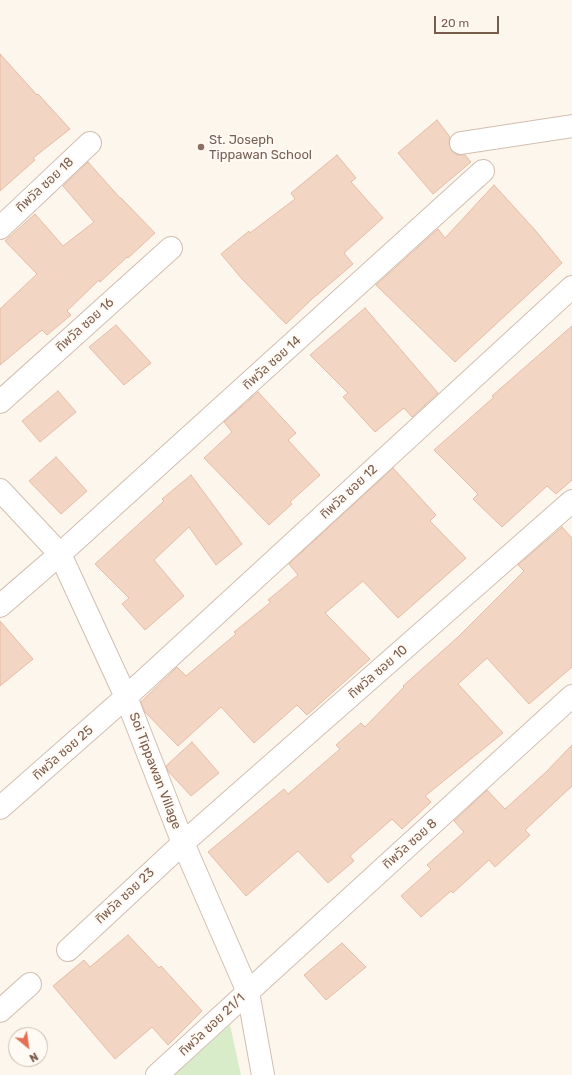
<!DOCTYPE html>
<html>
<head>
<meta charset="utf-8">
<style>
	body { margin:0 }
	#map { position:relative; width:572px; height:1075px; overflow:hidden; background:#fdf6ec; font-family:Rubik,sans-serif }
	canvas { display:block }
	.north { position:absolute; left:8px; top:1027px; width:40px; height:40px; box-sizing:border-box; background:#fffaf3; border:1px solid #cabbb1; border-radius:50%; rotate:151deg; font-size:11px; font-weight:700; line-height:16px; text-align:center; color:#7a5c4d }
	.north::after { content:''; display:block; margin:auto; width:14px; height:18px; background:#e76f51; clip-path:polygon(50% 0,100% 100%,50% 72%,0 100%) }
	.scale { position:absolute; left:434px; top:16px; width:65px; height:18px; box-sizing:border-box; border:2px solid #7a5c4d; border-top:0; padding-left:5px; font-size:12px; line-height:14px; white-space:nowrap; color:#7a5c4d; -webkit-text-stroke:3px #fffaf3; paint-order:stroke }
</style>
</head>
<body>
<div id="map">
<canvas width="572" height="1075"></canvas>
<div class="north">N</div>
<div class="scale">20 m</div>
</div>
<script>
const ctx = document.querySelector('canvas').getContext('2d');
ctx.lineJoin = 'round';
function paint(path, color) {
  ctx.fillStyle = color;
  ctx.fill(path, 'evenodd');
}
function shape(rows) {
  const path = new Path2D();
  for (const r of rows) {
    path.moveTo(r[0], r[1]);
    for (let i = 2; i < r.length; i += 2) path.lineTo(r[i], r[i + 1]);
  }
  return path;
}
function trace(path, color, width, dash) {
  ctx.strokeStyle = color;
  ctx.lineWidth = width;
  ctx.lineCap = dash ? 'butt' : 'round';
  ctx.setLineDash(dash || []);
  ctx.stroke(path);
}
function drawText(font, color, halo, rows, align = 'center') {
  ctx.font = font + ' Rubik,"Noto Sans Thai",sans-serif';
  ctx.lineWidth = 4;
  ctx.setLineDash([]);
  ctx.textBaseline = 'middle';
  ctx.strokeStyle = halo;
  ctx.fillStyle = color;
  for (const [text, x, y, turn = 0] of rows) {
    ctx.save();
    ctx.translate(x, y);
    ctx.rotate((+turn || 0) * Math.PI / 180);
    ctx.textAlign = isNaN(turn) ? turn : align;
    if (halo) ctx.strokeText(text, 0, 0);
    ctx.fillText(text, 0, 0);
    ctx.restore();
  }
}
const green = shape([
	[230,1025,241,1075,174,1075]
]);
const building = shape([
	[0,54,37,95,38,94,70,129,33,158,35,160,0,191,0,54],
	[437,120,450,137,449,144,452,151,457,155,465,155,471,162,433,194,398,153,437,120],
	[337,155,356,178,351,182,383,218,344,253,353,264,312,299,286,324,242,279,221,254,249,231,250,233,295,199,291,193,337,155],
	[88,162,120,198,121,198,155,233,128,258,127,257,100,282,99,280,67,311,71,315,47,335,42,330,0,365,0,309,37,274,5,241,35,214,63,246,94,222,63,186,88,162],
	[494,185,535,230,562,263,455,362,376,285,438,229,445,238,494,185],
	[365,308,438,393,412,417,404,408,375,432,343,397,348,393,310,355,365,308],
	[116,325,151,363,124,385,89,347,116,325],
	[572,326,572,480,556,494,547,486,502,527,473,499,478,494,434,450,494,397,492,396,572,326],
	[58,391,76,412,40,442,22,421,58,391],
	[258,392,296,433,288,440,320,475,290,502,292,504,269,525,204,458,232,432,224,422,258,392],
	[56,457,87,491,61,514,29,481,56,457],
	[393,468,436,515,430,521,466,558,398,618,363,581,325,613,370,659,307,715,297,705,254,743,221,707,178,746,145,712,141,702,177,667,186,676,236,634,234,632,271,602,268,600,298,575,289,564,393,468],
	[191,475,242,544,216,565,189,527,154,560,184,596,145,630,122,604,129,598,95,564,164,501,162,499,191,475],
	[562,527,572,538,572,667,529,704,487,658,458,684,503,733,425,796,431,802,402,829,392,819,350,856,354,861,328,883,298,851,246,896,208,852,284,789,288,794,340,749,336,745,361,723,365,727,404,687,403,686,458,637,524,571,518,565,562,527],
	[0,621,33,659,0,686,0,621],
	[192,742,219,773,191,796,168,771,166,766,192,742],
	[572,745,572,786,525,830,530,835,495,867,489,860,453,893,451,891,421,917,401,896,431,869,427,865,464,832,454,821,487,790,505,809,546,772,572,745],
	[128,935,159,968,161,966,202,1011,168,1045,152,1027,115,1059,53,986,84,960,90,967,128,935],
	[342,943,366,967,326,1000,304,975,342,943]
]);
const minor = shape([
	[461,143,572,126],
	[0,228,90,143],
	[0,402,171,248],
	[0,490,60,554,126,697,183,843,248,992,263,1075],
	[0,606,60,554,483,171],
	[0,808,126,697,572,287],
	[68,950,183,843,572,501],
	[0,1011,30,984],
	[157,1075,572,696]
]);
const markers = [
	[201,147,4,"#8d6e63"]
];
const educationNames = [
	["St. Joseph",209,140],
	["Tippawan School",209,155]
];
const streetNames = [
	["ทิพวัล ซอย 18",45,185,-43],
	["ทิพวัล ซอย 16",85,325,-42],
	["ทิพวัล ซอย 14",272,363,-42],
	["ทิพวัล ซอย 12",349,492,-43],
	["ทิพวัล ซอย 10",378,672,-41],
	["ทิพวัล ซอย 25",63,753,-41],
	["Soi Tippawan Village",155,771,69],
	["ทิพวัล ซอย 8",410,844,-42],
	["ทิพวัล ซอย 23",125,896,-43],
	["ทิพวัล ซอย 21/1",212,1025,-43]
];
paint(green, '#d8ecc9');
paint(building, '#f3d5c3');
trace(building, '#e6bba3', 1);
trace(minor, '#d1beb0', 24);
trace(minor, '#fff', 22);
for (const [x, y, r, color] of markers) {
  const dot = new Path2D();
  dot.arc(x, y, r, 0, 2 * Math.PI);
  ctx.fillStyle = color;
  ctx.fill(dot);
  trace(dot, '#fffaf3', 1.5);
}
drawText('13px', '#785e54', '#fffaf3', educationNames, 'left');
drawText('13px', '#7a5c4d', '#fffaf3', streetNames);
</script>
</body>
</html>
